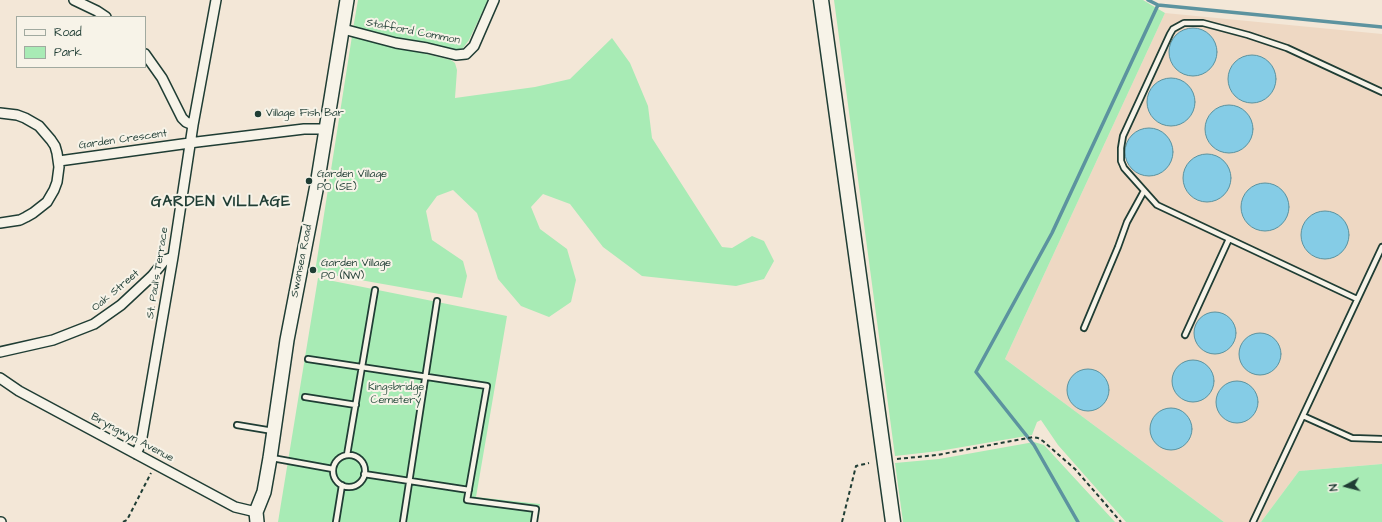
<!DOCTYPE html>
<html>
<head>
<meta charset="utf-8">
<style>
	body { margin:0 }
	#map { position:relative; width:1382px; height:522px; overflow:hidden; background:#f3e7d7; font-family:"Architects Daughter",sans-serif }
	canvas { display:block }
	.legend { position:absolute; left:16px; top:16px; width:130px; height:52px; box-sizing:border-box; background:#f7f3e8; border:1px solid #a1aaa0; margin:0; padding:5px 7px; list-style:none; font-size:12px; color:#1f3d34 }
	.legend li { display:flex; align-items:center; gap:8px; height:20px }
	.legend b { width:20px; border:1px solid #a1aaa0 }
	.north { position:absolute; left:1326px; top:466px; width:40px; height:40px; -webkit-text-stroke:3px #f7f3e8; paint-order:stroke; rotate:263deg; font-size:11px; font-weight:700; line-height:16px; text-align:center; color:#1f3d34 }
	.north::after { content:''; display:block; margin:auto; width:14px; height:18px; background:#1f3d34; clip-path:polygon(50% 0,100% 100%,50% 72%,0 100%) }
</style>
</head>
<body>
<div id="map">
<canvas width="1382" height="522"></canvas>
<ul class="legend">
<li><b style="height:5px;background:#f7f3e8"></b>Road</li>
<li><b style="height:11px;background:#a8ebb5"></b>Park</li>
</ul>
<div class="north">N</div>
</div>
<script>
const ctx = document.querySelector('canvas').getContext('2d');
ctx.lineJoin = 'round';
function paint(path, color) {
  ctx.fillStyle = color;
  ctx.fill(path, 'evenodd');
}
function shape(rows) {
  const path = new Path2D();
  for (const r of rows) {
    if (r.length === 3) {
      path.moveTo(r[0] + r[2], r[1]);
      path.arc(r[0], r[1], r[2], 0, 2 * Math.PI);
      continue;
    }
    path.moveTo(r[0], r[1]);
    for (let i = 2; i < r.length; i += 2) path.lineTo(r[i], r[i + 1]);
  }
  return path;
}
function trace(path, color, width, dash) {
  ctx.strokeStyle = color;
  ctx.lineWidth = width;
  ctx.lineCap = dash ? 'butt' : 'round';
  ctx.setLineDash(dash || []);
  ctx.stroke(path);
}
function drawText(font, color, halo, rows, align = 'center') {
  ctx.font = font + ' "Architects Daughter",sans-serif';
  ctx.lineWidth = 4;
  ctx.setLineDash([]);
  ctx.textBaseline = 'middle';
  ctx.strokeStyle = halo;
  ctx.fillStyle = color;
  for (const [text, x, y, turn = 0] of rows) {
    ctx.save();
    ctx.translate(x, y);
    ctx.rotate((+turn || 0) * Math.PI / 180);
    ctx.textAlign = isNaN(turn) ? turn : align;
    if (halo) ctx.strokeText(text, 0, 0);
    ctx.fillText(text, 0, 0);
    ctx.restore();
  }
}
const built = shape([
	[1165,13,1382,34,1382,464,1299,471,1261,522,1224,522,1005,359]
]);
const green = shape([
	[358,0,488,0,469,40,463,48,455,51,353,29],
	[834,0,1143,0,1165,13,1005,359,1224,522,1126,522,1058,445,1041,420,1037,422,1032,435,939,451,895,456],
	[352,36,451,60,455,63,457,70,455,98,535,87,570,79,612,38,630,63,648,106,652,138,722,247,732,248,752,236,764,241,774,261,764,279,736,286,642,276,603,247,570,204,543,194,531,207,540,229,567,249,576,280,571,302,549,317,521,306,498,279,477,213,453,190,437,196,426,211,432,240,463,261,467,276,462,298,315,272],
	[318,278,507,316,476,497,540,504,537,522,278,522],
	[1034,442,1044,445,1115,522,903,522,895,463,939,459],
	[1382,464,1382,522,1261,522,1299,471]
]);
const water = shape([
	[1193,52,24],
	[1252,79,24],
	[1171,102,24],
	[1229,129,24],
	[1149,152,24],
	[1207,178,24],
	[1265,207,24],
	[1325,235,24],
	[1215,333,21],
	[1260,354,21],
	[1193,381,21],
	[1088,390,21],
	[1237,402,21],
	[1171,429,21]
]);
const stream = shape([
	[1148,0,1158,5,1382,27],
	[1078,522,1034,445,976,372,1052,233,1158,5]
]);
const path = shape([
	[897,459,937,455,1033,437,1038,438,1043,441,1075,469,1121,522],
	[123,522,127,520,151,473],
	[842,522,856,466,869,463]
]);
const service = shape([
	[1357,299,1157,205,1124,168,1121,161,1121,148,1123,136,1170,34,1173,29,1184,23,1203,23,1248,35,1287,48,1382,92],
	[1084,328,1118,247,1127,222,1144,191],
	[1185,335,1229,239],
	[308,359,487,386,467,500,536,509,534,522],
	[305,397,356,405],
	[1303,416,1352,438,1382,439],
	[237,425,273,431],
	[347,455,375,290],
	[349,471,16],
	[272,458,333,469],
	[364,474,469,490],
	[336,522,342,485],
	[403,522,437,301],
	[1253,522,1382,247]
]);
const minor = shape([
	[74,0,97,11,106,17],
	[343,29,396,43,427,48,456,55,466,54,474,46,494,0],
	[145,54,162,78,182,118,186,122,193,125],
	[0,113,17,115,25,118,39,126,51,140,55,146,57,153,59,167,57,182,54,190,47,202,33,213,26,217,20,220,0,223],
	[59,161,197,142,304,129,326,129],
	[0,352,53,340,94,324,121,305,152,276,165,260,173,257],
	[0,378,19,391,235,507,256,512],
	[136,454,141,443,173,257,193,125,216,0],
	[0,522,1,522]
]);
const secondary = shape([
	[257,522,256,512,264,492,270,458,287,340,317,185,347,0]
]);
const primary = shape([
	[821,0,893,522]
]);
const markers = [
	[258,114,4,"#1f3d34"],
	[309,181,4,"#1f3d34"],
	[313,270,4,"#1f3d34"]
];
const streetNames = [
	["Stafford Common",413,32,11],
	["Garden Crescent",123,140,-8],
	["Swansea Road",302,261,-79],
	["St. Paul's Terrace",158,273,-81],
	["Oak Street",116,291,-40],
	["Bryngwyn Avenue",132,438,28]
];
const poiNames = [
	["Village Fish Bar",266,114],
	["Garden Village",317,175],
	["PO (SE)",317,188],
	["Garden Village",321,264],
	["PO (NW)",321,277]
];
const parkNames = [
	["Kingsbridge",396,388],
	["Cemetery",396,401]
];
const districtNames = [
	["GARDEN VILLAGE",221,203]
];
paint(built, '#eed8c3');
paint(green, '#a8ebb5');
paint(water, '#85cce6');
trace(water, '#5c939f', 1);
trace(stream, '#5c939f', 3.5);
trace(service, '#1f3d34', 8);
trace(minor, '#1f3d34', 12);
trace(secondary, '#1f3d34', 16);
trace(primary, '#1f3d34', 17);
trace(path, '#1f3d34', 2, [4, 3]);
trace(service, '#f7f3e8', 4.5);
trace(minor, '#f7f3e8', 9);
trace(secondary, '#f7f3e8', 13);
trace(primary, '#f7f3e8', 14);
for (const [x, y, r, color] of markers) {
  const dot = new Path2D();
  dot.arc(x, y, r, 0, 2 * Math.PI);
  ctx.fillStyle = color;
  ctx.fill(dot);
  trace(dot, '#f7f3e8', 1.5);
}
drawText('11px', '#1f3d34', '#f7f3e8', streetNames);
drawText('11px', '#1f3d34', '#f7f3e8', poiNames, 'left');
drawText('11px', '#345747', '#f7f3e8', parkNames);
ctx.letterSpacing = '1px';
drawText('bold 15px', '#1f3d34', '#f7f3e8', districtNames);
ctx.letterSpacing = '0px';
</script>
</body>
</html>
